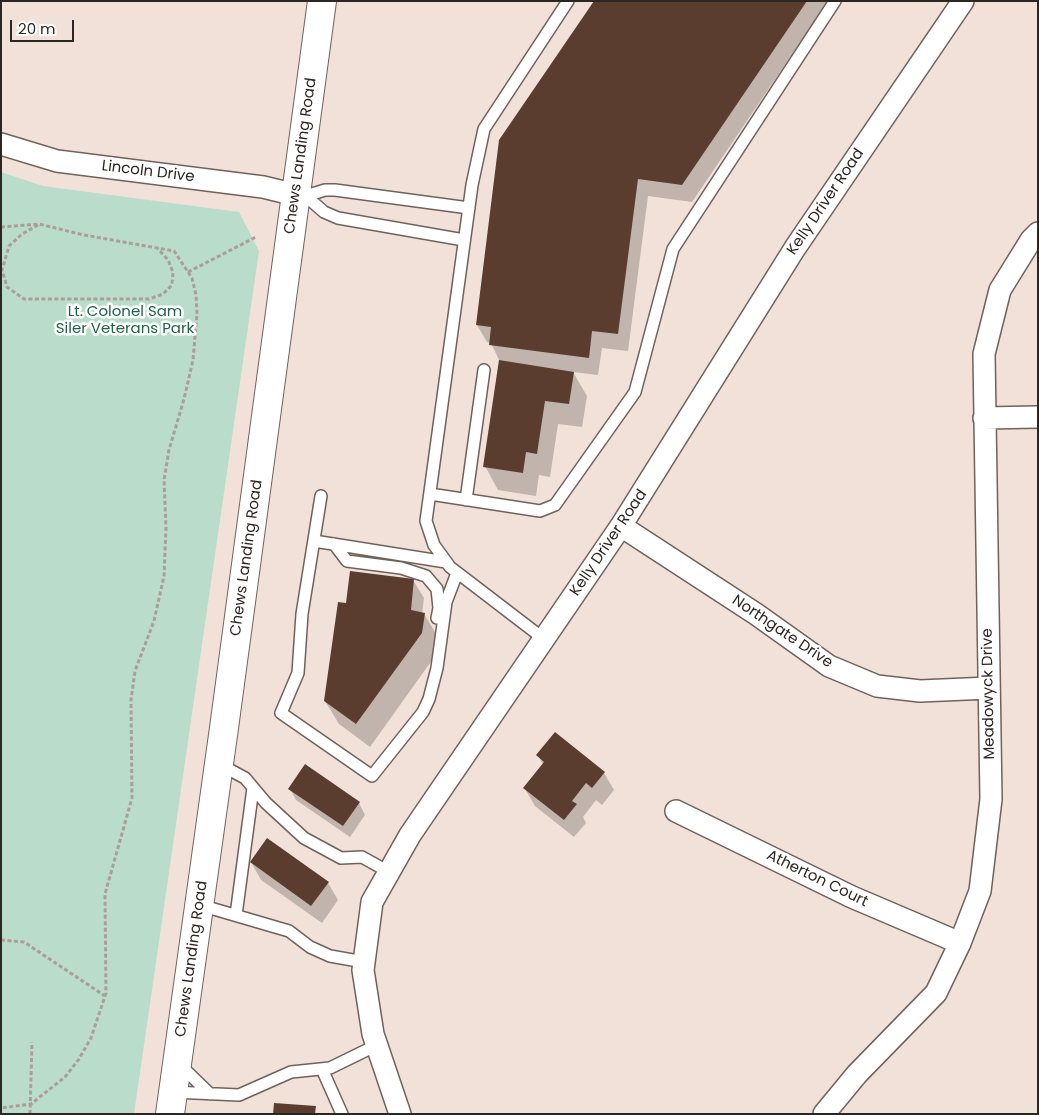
<!DOCTYPE html>
<html>
<head>
<meta charset="utf-8">
<style>
	body { margin:0 }
	#map { position:relative; width:1039px; height:1115px; overflow:hidden; background:#f1e1d9; font-family:Poppins,sans-serif }
	canvas { display:block }
	.frame { position:absolute; inset:0; border:2px solid #2c2623; pointer-events:none }
	.scale { position:absolute; left:10px; top:20px; width:64px; height:22px; box-sizing:border-box; border:2px solid #2c2623; border-top:0; padding-left:6px; font-size:15px; line-height:18px; white-space:nowrap; color:#2c2623; -webkit-text-stroke:4px #fff; paint-order:stroke }
</style>
</head>
<body>
<div id="map">
<canvas width="1039" height="1115"></canvas>
<div class="frame"></div>
<div class="scale">20 m</div>
</div>
<script>
const ctx = document.querySelector('canvas').getContext('2d');
ctx.lineJoin = 'round';
function paint(path, color) {
  ctx.fillStyle = color;
  ctx.fill(path, 'evenodd');
}
function shape(rows) {
  const path = new Path2D();
  for (const r of rows) {
    path.moveTo(r[0], r[1]);
    for (let i = 2; i < r.length; i += 2) path.lineTo(r[i], r[i + 1]);
  }
  return path;
}
function trace(path, color, width, dash) {
  ctx.strokeStyle = color;
  ctx.lineWidth = width;
  ctx.lineCap = dash ? 'butt' : 'round';
  ctx.setLineDash(dash || []);
  ctx.stroke(path);
}
function drawText(font, color, halo, rows, align = 'center') {
  ctx.font = font + ' Poppins,sans-serif';
  ctx.lineWidth = 5;
  ctx.setLineDash([]);
  ctx.textBaseline = 'middle';
  ctx.strokeStyle = halo;
  ctx.fillStyle = color;
  for (const [text, x, y, turn = 0] of rows) {
    ctx.save();
    ctx.translate(x, y);
    ctx.rotate((+turn || 0) * Math.PI / 180);
    ctx.textAlign = isNaN(turn) ? turn : align;
    if (halo) ctx.strokeText(text, 0, 0);
    ctx.fillText(text, 0, 0);
    ctx.restore();
  }
}
const green = shape([
	[1,172,43,186,239,212,259,251,134,1114,1,1114]
]);
const shadow = shape([
	[595,1,828,1,692,202,648,196,628,351,602,348,598,375,573,372,587,396,582,427,558,424,550,477,539,475,536,496,498,490,485,466,500,362,491,343,487,342,477,325],
	[413,580,424,598,422,614,424,614,438,637,435,656,370,747,339,724,325,701,349,604],
	[538,755,604,773,614,790,602,805,596,800,583,817,586,823,574,837,535,806,525,789,543,765],
	[290,789,359,803,365,815,350,837,296,800],
	[251,862,328,883,338,900,322,923,261,880]
]);
const building = shape([
	[594,1,807,1,682,185,638,179,618,334,592,331,589,358,489,345,491,327,476,325,499,140],
	[499,360,574,372,569,404,545,401,537,454,526,452,523,473,483,467],
	[350,571,414,579,411,610,425,613,422,633,356,724,324,701,338,602,346,603],
	[555,732,605,772,592,788,586,783,572,801,577,804,564,820,523,788,544,762,536,755],
	[305,764,360,802,343,826,288,789],
	[267,838,329,882,311,906,250,862],
	[274,1103,316,1106,315,1114,273,1114]
]);
const path = shape([
	[38,225,22,234,9,246,2,270,7,287,24,299,149,299,163,294,172,285,173,272,168,260,158,249],
	[1,227,39,224,84,235,174,251,192,278,196,295,197,314,193,360,184,399,169,450,164,480,166,528,164,576,154,621,135,671,131,700,132,798,105,894,106,993,91,1038,79,1059,65,1077,31,1104,1,1108],
	[188,272,256,237],
	[1,940,24,942,105,996],
	[30,1114,32,1042]
]);
const lane = shape([
	[296,195,308,198,324,212,338,218,464,240],
	[300,195,309,195,325,190,335,190,469,208],
	[430,494,540,511,555,505,635,392,673,249,835,1],
	[321,496,302,614,298,673,281,713,372,776,423,712,429,699,437,668,446,602,457,573],
	[466,500,484,370],
	[314,541,446,562],
	[334,544,347,561,401,568,426,576,437,589,439,608,437,618],
	[544,639,450,567,434,545,426,521,472,185,484,129,568,1],
	[219,764,245,778,266,803,304,838,341,858,362,857,389,872],
	[200,905,289,931,310,947,330,956,364,962],
	[236,915,253,788],
	[179,1064,210,1094],
	[322,1069,342,1114],
	[173,1092,239,1095,291,1072,330,1068,377,1045]
]);
const street = shape([
	[1,144,57,161,263,187,296,195],
	[984,418,1038,417],
	[621,526,756,614,829,666,877,686,920,691,989,688],
	[676,811,852,897,960,943],
	[400,1114,373,1034,363,970,372,902,410,835,621,526,795,248,963,1],
	[824,1114,857,1074,936,993,960,943,980,891,991,799,984,354,1000,290,1031,240,1038,233]
]);
const secondary = shape([
	[170,1114,224,728,322,1]
]);
const streetNames = [
	["Chews Landing Road",301,156,-82],
	["Lincoln Drive",148,172,7],
	["Kelly Driver Road",826,202,-56],
	["Kelly Driver Road",609,543,-56],
	["Chews Landing Road",247,558,-82],
	["Northgate Drive",782,632,34],
	["Meadowyck Drive",989,694,-91],
	["Atherton Court",817,879,26],
	["Chews Landing Road",192,959,-82]
];
const parkNames = [
	["Lt. Colonel Sam",125,312],
	["Siler Veterans Park",125,329]
];
paint(green, '#badccb');
paint(shadow, '#0003');
paint(building, '#5a3d2e');
trace(lane, '#6f625b', 14);
trace(street, '#6f625b', 24);
trace(secondary, '#6f625b', 30);
trace(path, '#ab9e98', 3, [4, 2.5]);
trace(lane, '#fff', 11);
trace(street, '#fff', 21);
trace(secondary, '#fff', 28);
drawText('15px', '#2c2623', '#fff', streetNames);
drawText('15px', '#216249', '#fff', parkNames);
</script>
</body>
</html>
